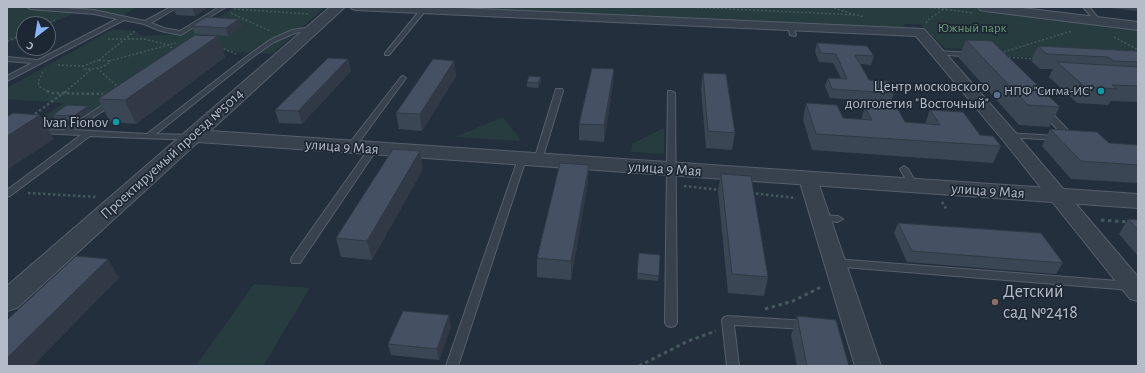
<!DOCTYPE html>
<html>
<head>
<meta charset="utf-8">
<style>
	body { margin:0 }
	#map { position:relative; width:1145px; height:373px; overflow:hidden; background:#242f3e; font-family:"Alegreya Sans",sans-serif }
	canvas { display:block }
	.frame { position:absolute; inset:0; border:8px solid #b4bcc9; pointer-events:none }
	.north { position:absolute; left:16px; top:16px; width:40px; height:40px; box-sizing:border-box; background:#1d2633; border:1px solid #59626f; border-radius:50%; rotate:211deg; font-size:11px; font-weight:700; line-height:16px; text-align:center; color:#b4bcc9 }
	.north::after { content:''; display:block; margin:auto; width:14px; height:18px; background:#8ab4f8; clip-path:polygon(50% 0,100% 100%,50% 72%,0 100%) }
</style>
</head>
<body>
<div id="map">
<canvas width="1145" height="373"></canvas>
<div class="frame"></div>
<div class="north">С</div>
</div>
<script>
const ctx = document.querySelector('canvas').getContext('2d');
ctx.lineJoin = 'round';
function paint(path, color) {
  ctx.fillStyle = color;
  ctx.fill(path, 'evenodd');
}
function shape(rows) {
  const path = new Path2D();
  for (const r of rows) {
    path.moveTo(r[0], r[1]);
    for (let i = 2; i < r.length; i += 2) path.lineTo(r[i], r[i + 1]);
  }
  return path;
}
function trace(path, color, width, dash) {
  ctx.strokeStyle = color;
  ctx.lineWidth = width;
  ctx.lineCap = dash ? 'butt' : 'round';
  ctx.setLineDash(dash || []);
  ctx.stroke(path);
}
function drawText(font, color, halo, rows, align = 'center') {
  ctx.font = font + ' "Alegreya Sans",sans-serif';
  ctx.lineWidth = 3.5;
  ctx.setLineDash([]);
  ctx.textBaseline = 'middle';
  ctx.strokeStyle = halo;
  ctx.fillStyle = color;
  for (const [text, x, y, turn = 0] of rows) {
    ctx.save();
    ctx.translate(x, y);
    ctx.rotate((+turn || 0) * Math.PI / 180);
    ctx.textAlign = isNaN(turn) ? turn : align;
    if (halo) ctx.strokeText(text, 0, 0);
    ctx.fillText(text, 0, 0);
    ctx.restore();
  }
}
const green = shape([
	[7,7,137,7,123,15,81,10,48,25,24,24,24,36,7,43],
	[234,7,325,7,272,54,185,49,71,126,28,126,64,103,7,99,7,88,113,29,135,31,142,36,182,34,198,26,210,23],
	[423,7,973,7,1138,28,1138,64,1008,56,998,51,945,48,920,24,904,24,906,28],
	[503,117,521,141,455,137],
	[664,128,664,154,631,152,632,144],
	[254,284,310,288,263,366,196,366]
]);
const pathFar2 = shape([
	[689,7,857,15],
	[830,7,864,17],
	[926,7,973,13],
	[234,9,309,14],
	[231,13,270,31],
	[926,23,929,19,947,7],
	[46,24,55,20],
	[1114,37,1138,50],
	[108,39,144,39,169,45,175,51],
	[7,41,24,34],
	[220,47,236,54],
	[1000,53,1072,31],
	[1005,57,1036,59],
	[99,60,135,31],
	[99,60,109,61,109,63,102,67,92,69,85,69,83,66,99,60],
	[109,61,176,43],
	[58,65,83,66],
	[97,68,119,88],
	[43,72,38,82,40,87,49,92],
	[65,92,92,69]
]);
const pathFar1 = shape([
	[47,91,52,93,103,94],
	[31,117,66,91],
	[684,186,720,190],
	[28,193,97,197],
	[751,193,796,198],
	[942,202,947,210]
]);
const path = shape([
	[1101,220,1128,222],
	[765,309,793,301,823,286],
	[639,366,688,341,716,331]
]);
const service = shape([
	[27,7,51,7,94,10,145,21,171,7,178,7,151,23,164,28,180,31,219,7,226,7,181,35,161,31,144,24,124,20,7,81,7,76,32,63,7,61,7,57,38,60,117,19,94,14,30,9,27,7],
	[1083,7,1089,7,1101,21,1101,23,1097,23,1083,7],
	[421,9,426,10,389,55,385,55,385,53,421,9],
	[788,25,793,26,796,35,795,36,790,35,788,25],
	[312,27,315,29,314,30,295,33,274,42,250,59,156,134,191,135,194,135,195,137,194,139,167,139,90,136,10,196,7,197,7,190,81,135,38,133,35,133,34,131,35,129,64,130,112,99,115,99,115,103,74,130,147,134,246,57,270,40,292,30,312,27],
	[938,51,973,53,976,55,973,57,936,54,936,52,938,51],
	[403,76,406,78,354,149,348,149,347,147,348,145,401,77,403,76],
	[556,89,562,89,563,91,542,160,541,162,535,162,534,160,556,89],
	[668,91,671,91,675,93,677,323,675,326,671,327,667,326,665,323,668,91],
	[1042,109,1048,109,1067,129,1068,131,1067,133,1061,133,1042,113,1042,109],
	[1005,133,1058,136,1062,138,1058,140,1008,137,1004,135,1005,133],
	[370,147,373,147,377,149,300,263,292,263,291,260,292,257,370,147],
	[522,156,526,159,458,366,446,366,518,159,522,156],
	[904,166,908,169,918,186,917,188,914,189,910,186,900,169,904,166],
	[821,215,838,216,843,219,838,222,818,220,816,218,821,215],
	[835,259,1131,282,1135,283,1136,286,1135,289,1131,290,831,266,830,263,831,260,835,259],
	[728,316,807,321,811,322,813,325,811,328,807,329,734,325,739,366,727,366,722,320,724,317,728,316]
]);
const minor = shape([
	[350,7,436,7,924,29,1014,131,1138,277,1138,301,1130,299,1002,139,916,36,356,10,352,9,350,7],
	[808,173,815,175,817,179,881,366,855,366,799,179,801,175,808,173]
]);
const tertiary = shape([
	[330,7,345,7,210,131,1138,194,1138,208,198,142,17,308,7,311,7,286,330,7],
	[978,7,1014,7,1138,22,1138,30,985,11,980,10,978,7]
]);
const wall = shape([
	[173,7,208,7,195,16,176,15],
	[1102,7,1138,7,1138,11],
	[239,19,242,27,228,36,195,34,192,26],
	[218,36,225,57,136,124,110,122,98,99],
	[966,40,1060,107,1049,127,1019,125,959,58],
	[817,43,874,56,871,65,860,64,869,80,894,93,891,102,830,98,825,86,828,78,841,78,833,63,819,62,815,52],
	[1038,46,1138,51,1138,102,1111,101,1108,105,1077,103,1049,77,1053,69,1040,69,1031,61],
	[348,59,351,71,302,124,279,123,275,110],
	[454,61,456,76,422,131,399,129,396,113],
	[703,73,735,133,732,150,706,148,701,89],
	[541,77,541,82,538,88,527,87,527,82],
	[613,84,604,142,579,140,579,124],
	[806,103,843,118,861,120,865,107,905,122,925,124,930,110,1001,146,993,163,812,150,803,119],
	[88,106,90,111,77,121,56,120,53,115],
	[1050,129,1109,143,1138,145,1138,183,1071,179,1042,146],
	[423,169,372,260,341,257,336,238],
	[721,174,768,277,764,296,728,293,718,191],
	[588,182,571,280,537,277,537,258],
	[1128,219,1138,220,1138,256,1119,234],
	[898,223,1063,263,1056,274,907,262,894,233],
	[639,253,660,255,658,281,637,279],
	[797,316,849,366,797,366,791,336],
	[451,326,439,360,391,355,388,344]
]);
const shadedWall = shape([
	[192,7,208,7,195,16],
	[239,19,242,27,228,36,226,28],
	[218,36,225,57,136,124,125,100],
	[348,59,351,71,302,124,298,111],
	[454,61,456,76,422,131,420,114],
	[614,69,613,84,604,142,604,125],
	[541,77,541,82,538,88,538,83],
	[88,106,90,111,77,121,74,116],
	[40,115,54,139,7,170,7,136],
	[420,151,423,169,372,260,367,241],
	[589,165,588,182,571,280,571,261],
	[108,259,119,278,33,366,7,366,7,358],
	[449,315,451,326,439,360,437,349]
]);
const building = shape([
	[206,17,239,19,226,28,192,26,206,17],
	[195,35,218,36,125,100,98,99,195,35],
	[966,40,992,41,1060,107,1028,105,966,40],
	[817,43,867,46,874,56,855,55,869,80,888,81,894,93,832,89,828,78,847,79,836,54,821,53,817,43],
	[1038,46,1138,51,1138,62,1114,61,1108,57,1047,54,1038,46],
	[328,58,348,59,298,111,275,110,328,58],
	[433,59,454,61,420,114,396,113,433,59],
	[1057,62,1138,67,1138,86,1112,85,1117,89,1085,87,1057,62],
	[592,68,614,69,604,125,579,124,592,68],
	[703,73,726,74,735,133,708,131,703,73],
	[529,76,541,77,538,83,527,82,529,76],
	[806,103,837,105,843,118,872,120,865,107,898,109,905,122,940,125,930,110,963,112,980,135,993,136,1001,146,816,134,806,103],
	[67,105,88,106,74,116,53,115,67,105],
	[13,113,40,115,7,136,7,117,13,113],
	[1050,129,1097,132,1109,143,1138,145,1138,165,1081,161,1050,129],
	[393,149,420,151,367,241,336,238,393,149],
	[560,163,589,165,571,261,537,258,560,163],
	[721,174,751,176,768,277,732,274,721,174],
	[1128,219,1138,220,1138,230,1128,219],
	[898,223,1041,233,1063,263,912,251,898,223],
	[639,253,660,255,659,276,637,273,639,253],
	[76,256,108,259,7,358,7,320,76,256],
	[403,311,449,315,437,349,388,344,403,311],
	[797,316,836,320,849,366,807,366,797,316]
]);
const markers = [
	[1101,91,4,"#0f9aa8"],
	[997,95,4,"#5c6f8a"],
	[116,122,4,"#0f9aa8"],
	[995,302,4,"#8d6e63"]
];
const farParknames = [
	["Южный парк",972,28]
];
const farPoinames = [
	["НПФ \"Сигма-ИС\"",1093,91]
];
const poiNames = [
	["Центр московского",989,86],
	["долголетия \"Восточный\"",989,103],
	["Ivan Fionov",108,122]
];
const streetNames = [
	["улица 9 Мая",342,147,4],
	["Проектируемый проезд №5014",172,154,-42],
	["улица 9 Мая",665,169,4],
	["улица 9 Мая",988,191,4]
];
const nearPoinames = [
	["Детский",1003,292],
	["сад №2418",1003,313]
];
paint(green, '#263c3f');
trace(service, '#565f6c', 2);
trace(minor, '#565f6c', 2);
trace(tertiary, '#565f6c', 2);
trace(pathFar2, '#44595c', 1.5, [2, 2]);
trace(pathFar1, '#44595c', 2.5, [2.5, 2.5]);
trace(path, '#44595c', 3, [3.5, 3.5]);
paint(service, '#38414e');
paint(minor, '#38414e');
paint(tertiary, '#38414e');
paint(wall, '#3b4654');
paint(shadedWall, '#303945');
paint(building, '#455162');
trace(building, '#303945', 1);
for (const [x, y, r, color] of markers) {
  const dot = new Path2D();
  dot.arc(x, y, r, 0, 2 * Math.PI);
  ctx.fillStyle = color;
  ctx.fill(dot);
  trace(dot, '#1d2633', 1.5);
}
drawText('13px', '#6b9a76', '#1d2633', farParknames);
drawText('13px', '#b4bcc9', '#1d2633', farPoinames, 'right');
drawText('15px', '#b4bcc9', '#1d2633', poiNames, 'right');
drawText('15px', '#b4bcc9', '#1d2633', streetNames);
drawText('18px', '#b4bcc9', '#1d2633', nearPoinames, 'left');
</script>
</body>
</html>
